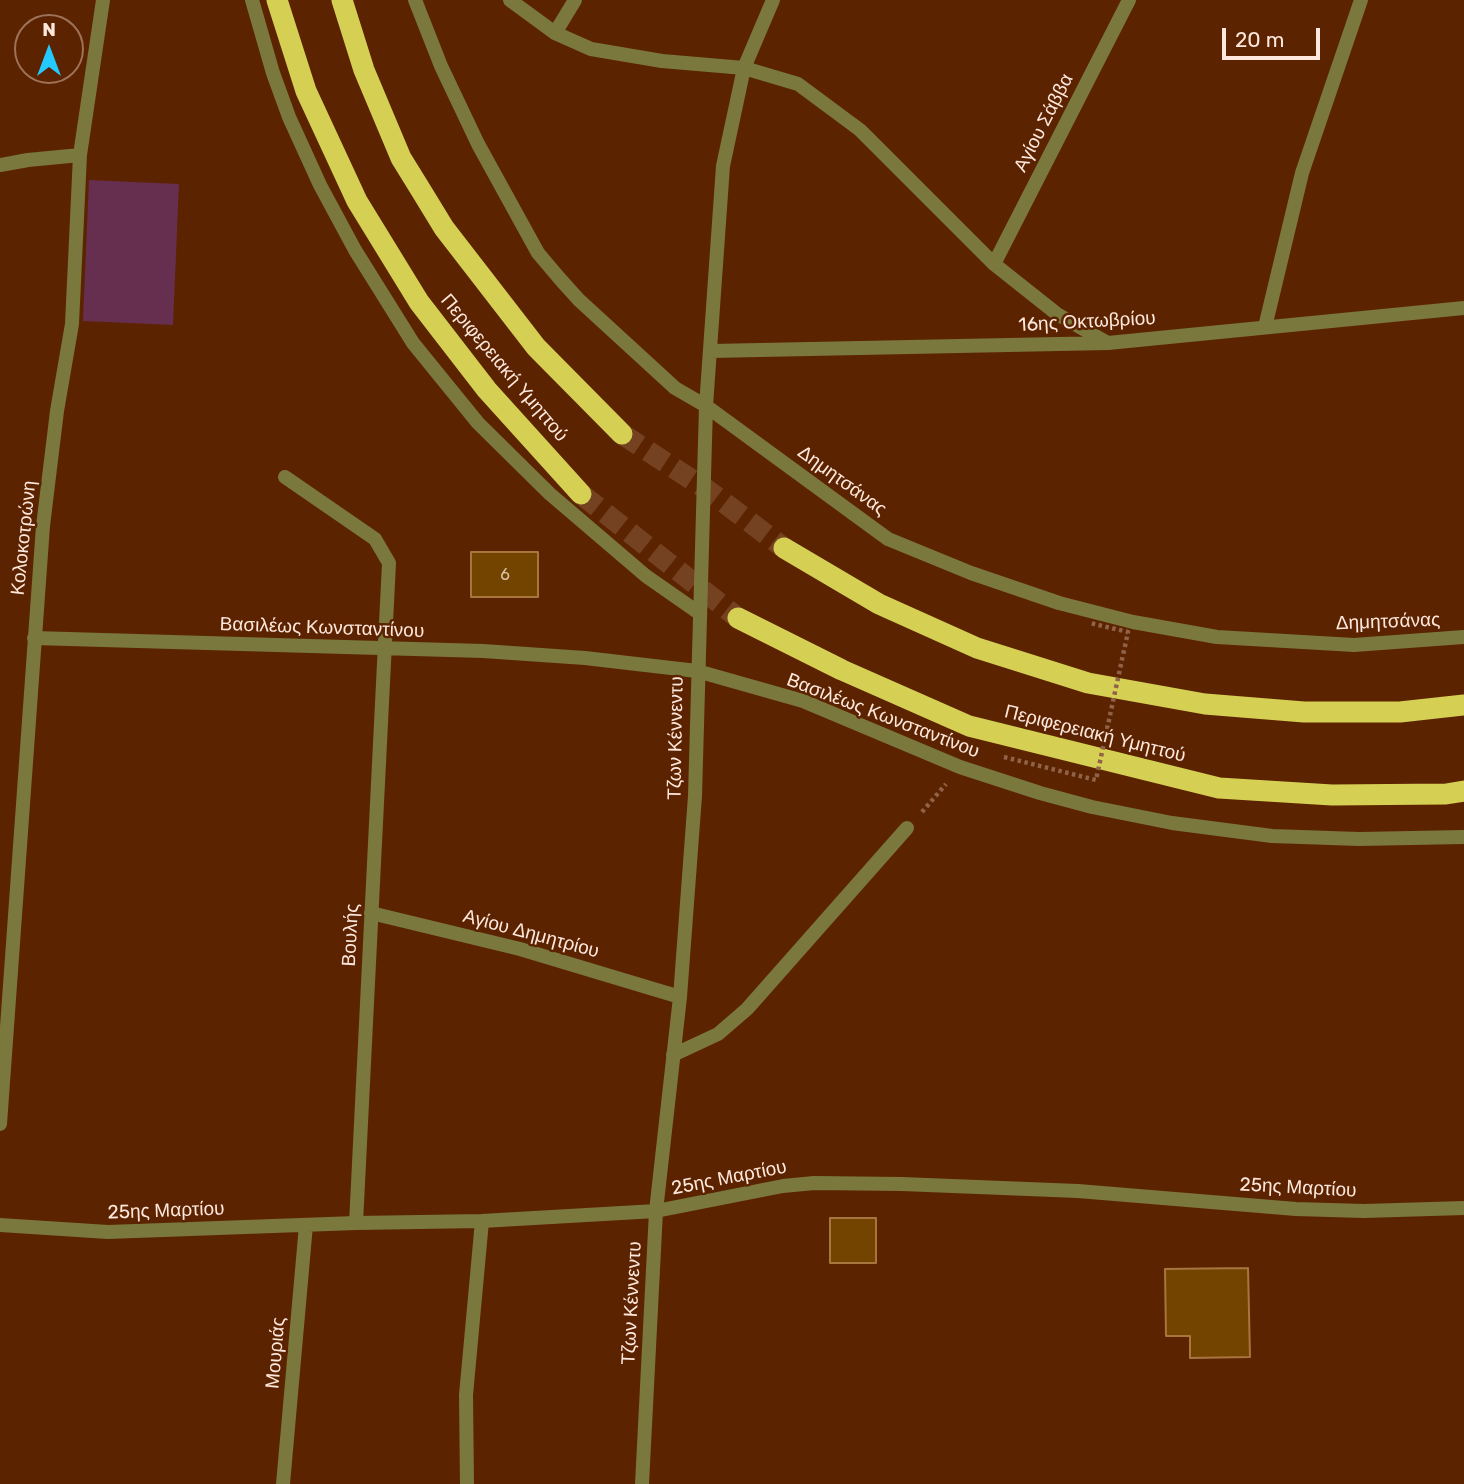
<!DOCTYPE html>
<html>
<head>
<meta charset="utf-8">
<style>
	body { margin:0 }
	#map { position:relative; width:1464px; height:1484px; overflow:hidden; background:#5c2300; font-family:Rubik,sans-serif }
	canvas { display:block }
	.north { position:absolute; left:14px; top:14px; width:70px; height:70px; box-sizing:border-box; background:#5c2300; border:2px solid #9d7258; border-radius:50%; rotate:0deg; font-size:19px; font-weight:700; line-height:28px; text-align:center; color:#fee8dd }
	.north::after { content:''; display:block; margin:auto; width:24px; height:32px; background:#24c9fe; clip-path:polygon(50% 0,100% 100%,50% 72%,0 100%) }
	.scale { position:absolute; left:1222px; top:28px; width:98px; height:32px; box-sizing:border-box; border:4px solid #fee8dd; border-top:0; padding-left:9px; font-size:21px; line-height:24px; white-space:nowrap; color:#fee8dd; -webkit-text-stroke:5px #5c2300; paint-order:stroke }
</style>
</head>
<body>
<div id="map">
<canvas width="1464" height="1484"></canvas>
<div class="north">N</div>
<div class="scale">20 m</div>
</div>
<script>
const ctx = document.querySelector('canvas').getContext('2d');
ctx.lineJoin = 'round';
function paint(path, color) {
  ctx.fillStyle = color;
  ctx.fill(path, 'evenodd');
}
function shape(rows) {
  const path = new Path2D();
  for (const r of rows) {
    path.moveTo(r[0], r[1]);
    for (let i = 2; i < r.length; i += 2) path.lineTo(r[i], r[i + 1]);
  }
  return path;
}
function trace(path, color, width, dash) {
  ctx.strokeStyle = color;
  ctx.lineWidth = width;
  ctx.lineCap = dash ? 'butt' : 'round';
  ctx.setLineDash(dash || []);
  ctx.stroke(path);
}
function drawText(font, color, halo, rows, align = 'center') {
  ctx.font = font + ' Rubik,sans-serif';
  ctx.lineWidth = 5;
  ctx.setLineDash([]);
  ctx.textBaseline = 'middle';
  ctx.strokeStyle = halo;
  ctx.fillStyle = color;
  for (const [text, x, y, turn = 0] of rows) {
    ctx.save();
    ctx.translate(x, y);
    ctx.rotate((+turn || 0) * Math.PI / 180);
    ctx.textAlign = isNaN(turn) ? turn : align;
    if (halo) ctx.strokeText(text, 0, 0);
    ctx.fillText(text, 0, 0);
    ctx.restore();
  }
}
const green = shape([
	[89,180,179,184,173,325,83,321]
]);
const building = shape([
	[471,552,538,552,538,597,471,597,471,552],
	[830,1218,876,1218,876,1263,830,1263,830,1218],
	[1248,1268,1250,1357,1190,1358,1190,1336,1166,1336,1165,1269,1248,1268]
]);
const highwayTunnel = shape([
	[622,434,706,489,784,548],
	[581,494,738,618]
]);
const path = shape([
	[922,812,946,784]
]);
const street = shape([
	[252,0,273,73,289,117,320,185,355,250,413,343,478,423,550,494,646,576,699,613],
	[415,0,441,66,478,144,538,253,560,279,579,300,675,388,706,406,888,539,971,573,1059,603,1133,622,1217,637,1354,645,1464,637],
	[510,0,555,33,591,49,662,61,744,68,798,84,860,130,994,264,1057,314,1106,342],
	[555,33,575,0],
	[0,165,28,160,80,155],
	[994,264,1129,0],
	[1265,327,1302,173,1361,0],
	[711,351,1108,343,1464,308],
	[285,477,375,539,389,563,356,1223],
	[34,638,483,651,585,658,697,671,803,701,960,767,1040,793,1092,807,1172,823,1272,836,1359,839,1464,837],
	[371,913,520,949,680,997],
	[673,1055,718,1034,747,1009,907,828],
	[0,1124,43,526,57,411,72,324,80,155,103,0],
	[0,1225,108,1232,356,1223,482,1221,656,1211,783,1186,814,1183,902,1184,1078,1191,1296,1209,1364,1211,1464,1208],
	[283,1484,306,1225],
	[467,1484,466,1395,482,1221],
	[642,1484,656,1211,680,997,695,796,706,406,723,166,744,68,773,0]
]);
const highway = shape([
	[277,0,306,91,357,201,419,302,487,390,581,494],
	[342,0,364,70,401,158,422,192,444,228,536,347,622,434],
	[784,548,879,604,977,648,1088,683,1205,704,1304,712,1400,712,1464,705],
	[738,618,842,670,969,726,1219,788,1332,795,1446,794,1464,791]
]);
const pathBridge = shape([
	[1004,757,1096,780,1128,632,1090,623]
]);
const numberNames = [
	["6",505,575]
];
const streetNames = [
	["Αγίου Σάββα",1044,123,-63],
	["16ης Οκτωβρίου",1087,322,-3],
	["Περιφερειακή Υμηττού",504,368,50],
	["Δημητσάνας",842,481,36],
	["Κολοκοτρώνη",24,538,-84],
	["Δημητσάνας",1388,622,-2],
	["Βασιλέως Κωνσταντίνου",322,628,2],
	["Βασιλέως Κωνσταντίνου",883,716,21],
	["Περιφερειακή Υμηττού",1095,734,14],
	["Τζων Κέννεντυ",676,738,-89],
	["Αγίου Δημητρίου",531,934,15],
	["Βουλής",351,935,-87],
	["25ης Μαρτίου",729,1178,-11],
	["25ης Μαρτίου",1298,1188,3],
	["25ης Μαρτίου",166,1211,-2],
	["Τζων Κέννεντυ",632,1303,-87],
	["Μουριάς",276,1353,-85]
];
paint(green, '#672f4f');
paint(building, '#734400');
trace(building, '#a7753e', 2);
trace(highwayTunnel, '#744121', 21, [21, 10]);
trace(path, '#906247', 4.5, [3.5, 3.5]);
trace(street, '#7a783c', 14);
trace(highway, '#d5d053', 21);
trace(pathBridge, '#906247', 4.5, [3.5, 3.5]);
drawText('16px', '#dbbfa6', null, numberNames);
drawText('19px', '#fee8dd', '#5c2300', streetNames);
</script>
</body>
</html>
